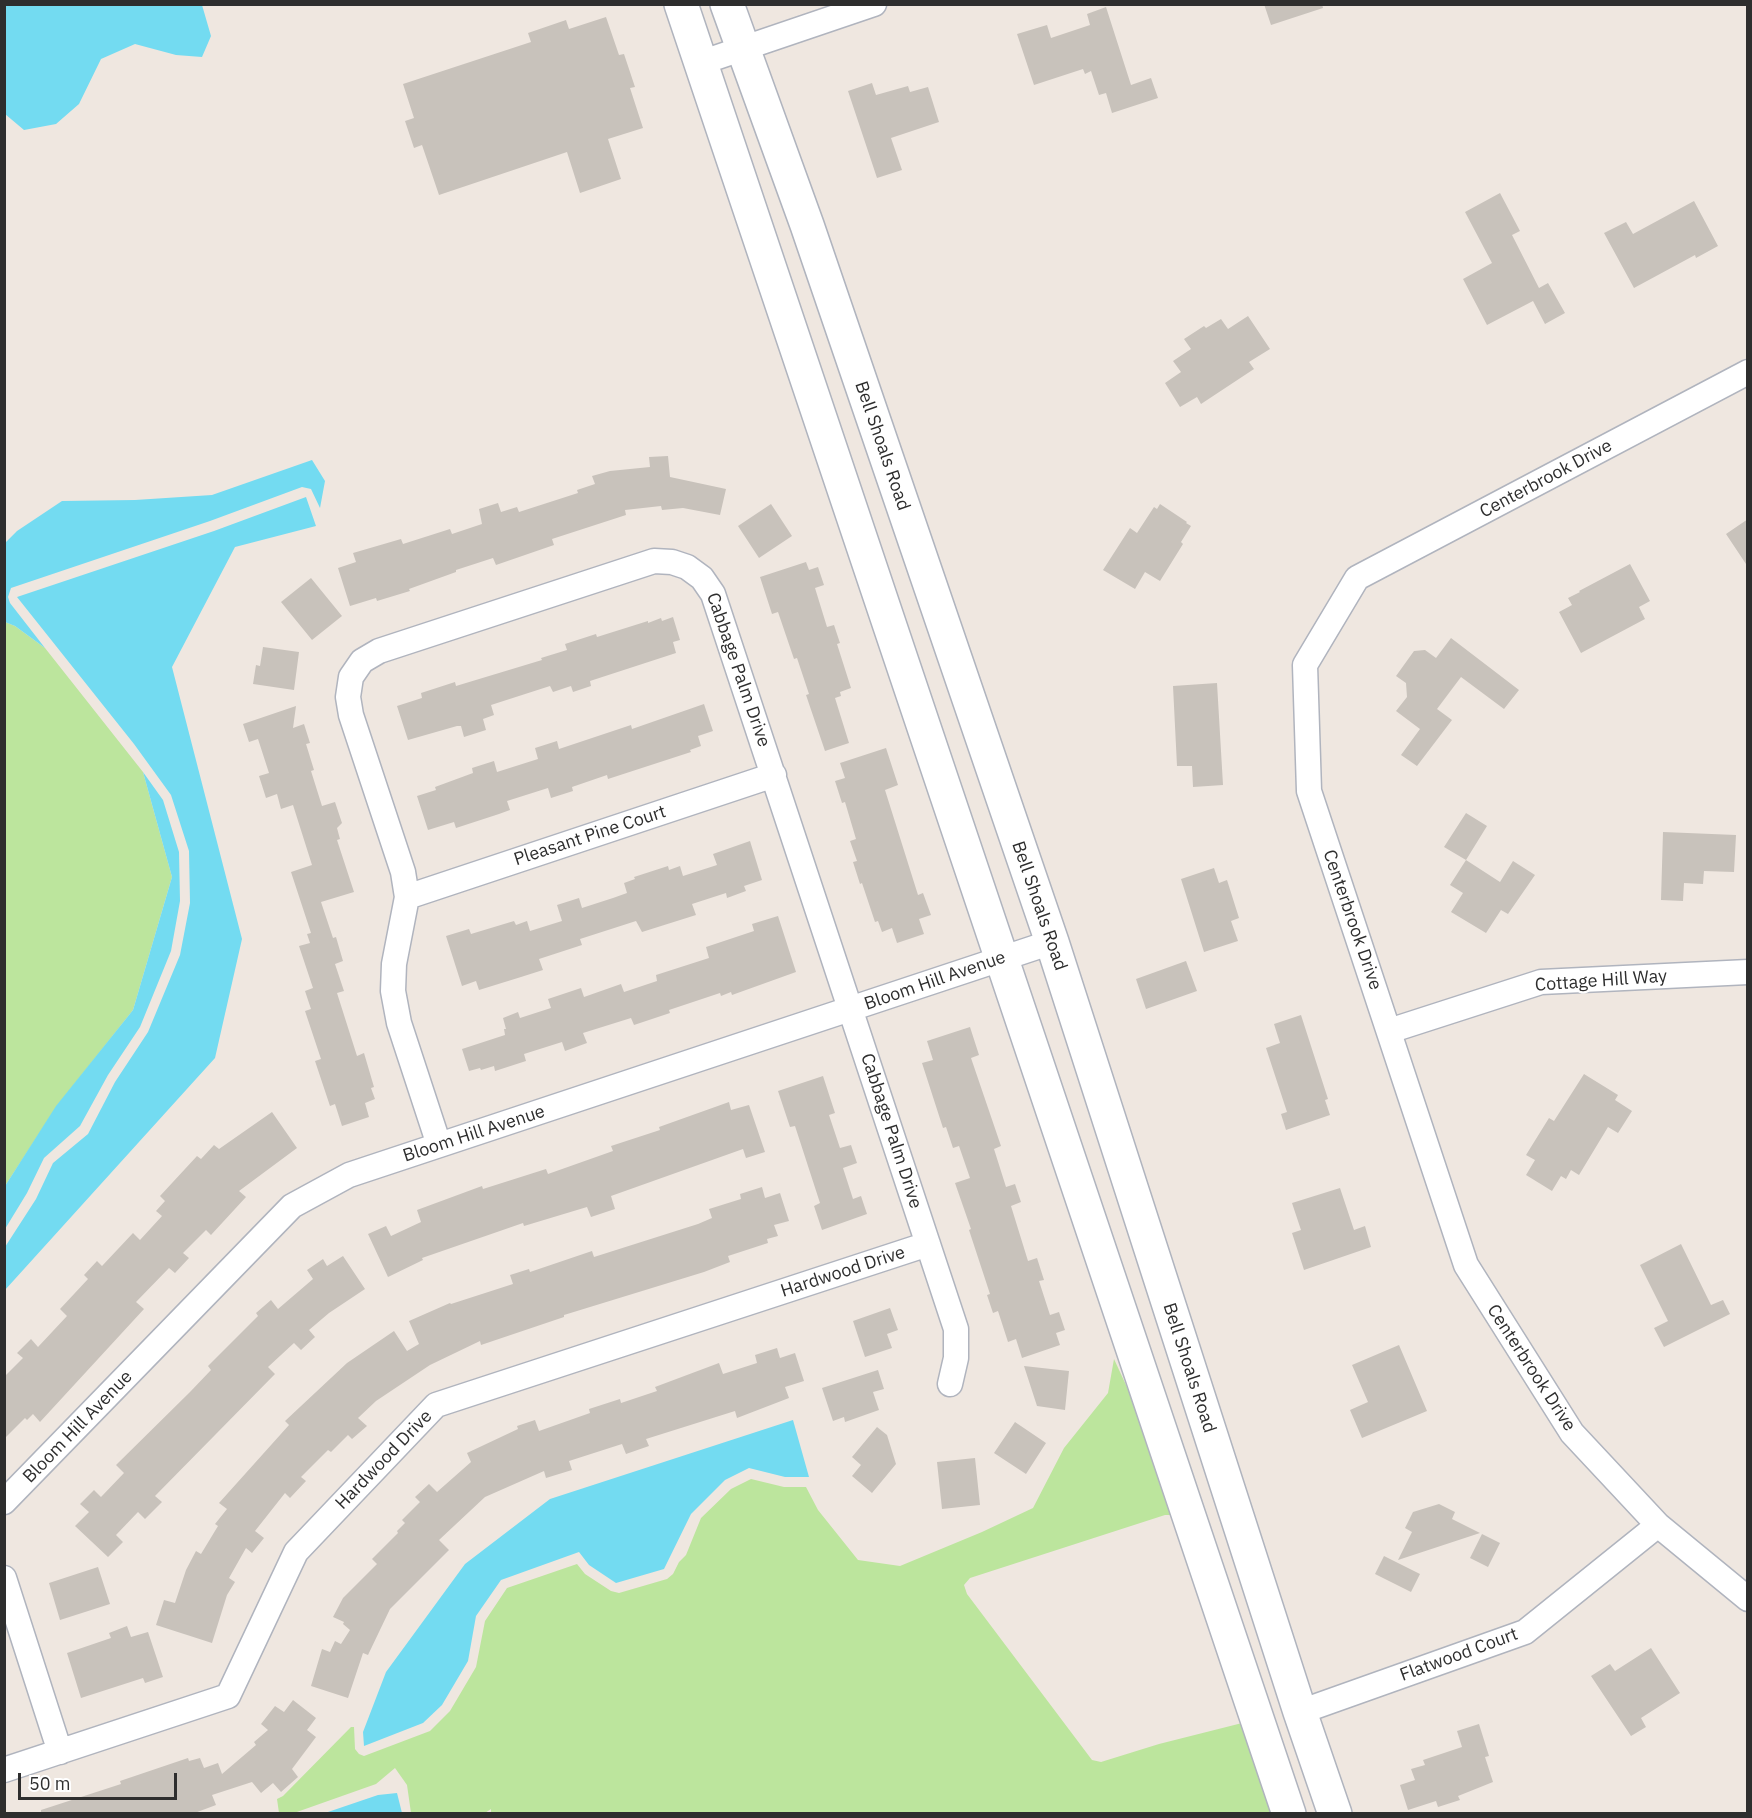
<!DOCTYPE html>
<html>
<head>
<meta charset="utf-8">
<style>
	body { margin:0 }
	#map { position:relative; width:1752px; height:1818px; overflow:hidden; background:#efe7e0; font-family:"IBM Plex Sans",sans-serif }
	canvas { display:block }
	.frame { position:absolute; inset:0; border:6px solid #2e2e2e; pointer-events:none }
	.scale { position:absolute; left:18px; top:1773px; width:159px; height:27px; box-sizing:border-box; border:3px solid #2e2e2e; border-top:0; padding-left:8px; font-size:18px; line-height:21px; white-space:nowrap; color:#2e2e2e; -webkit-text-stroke:4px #fff; paint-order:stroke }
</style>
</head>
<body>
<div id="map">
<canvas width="1752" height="1818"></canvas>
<div class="frame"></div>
<div class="scale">50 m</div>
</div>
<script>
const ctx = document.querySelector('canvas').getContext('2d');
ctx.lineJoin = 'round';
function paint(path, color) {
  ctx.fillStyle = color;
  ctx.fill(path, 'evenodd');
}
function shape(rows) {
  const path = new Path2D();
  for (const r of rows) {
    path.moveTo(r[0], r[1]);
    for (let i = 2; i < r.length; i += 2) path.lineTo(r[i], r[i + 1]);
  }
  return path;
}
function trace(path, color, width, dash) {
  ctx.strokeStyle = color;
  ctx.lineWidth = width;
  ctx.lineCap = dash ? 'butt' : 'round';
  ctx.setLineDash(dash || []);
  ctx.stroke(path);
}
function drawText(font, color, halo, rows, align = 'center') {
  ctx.font = font + ' "IBM Plex Sans",sans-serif';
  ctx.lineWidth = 4.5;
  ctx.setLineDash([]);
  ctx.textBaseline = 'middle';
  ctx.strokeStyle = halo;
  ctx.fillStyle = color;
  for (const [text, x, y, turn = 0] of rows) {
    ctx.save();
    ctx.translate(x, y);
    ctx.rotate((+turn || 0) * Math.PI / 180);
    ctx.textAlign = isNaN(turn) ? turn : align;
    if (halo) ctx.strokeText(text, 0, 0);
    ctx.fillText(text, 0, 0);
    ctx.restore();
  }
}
const green = shape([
	[5,622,15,626,45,648,143,772,172,877,133,1010,57,1106,5,1186],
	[1114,1359,1200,1545,1172,1515,1165,1515,970,1578,964,1585,967,1594,1092,1760,1101,1762,1159,1744,1258,1719,1287,1813,491,1813,491,1809,485,1813,411,1813,407,1785,395,1768,376,1784,294,1813,279,1813,277,1799,283,1796,351,1727,354,1727,355,1749,359,1754,364,1756,430,1731,450,1711,476,1667,485,1621,507,1588,577,1564,585,1574,611,1591,619,1593,667,1579,673,1574,679,1562,686,1555,701,1518,731,1489,751,1479,784,1487,806,1487,818,1510,858,1560,900,1566,982,1532,1033,1508,1064,1448,1108,1393]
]);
const water = shape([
	[4,5,202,5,211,36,202,57,176,55,135,44,101,59,79,104,56,124,24,130,5,114],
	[312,460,325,481,320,508,311,489,302,487,210,521,11,588,8,597,10,603,45,648,15,626,5,622,5,543,17,531,62,501,135,500,212,495],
	[306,497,316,526,235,547,172,667,242,939,215,1058,5,1290,5,1247,36,1199,53,1163,88,1134,115,1082,148,1032,180,955,190,903,189,851,171,795,134,744,17,597,214,531],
	[143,772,163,800,179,852,180,901,171,951,140,1027,108,1075,80,1126,44,1158,27,1193,5,1229,5,1186,56,1106,133,1010,172,877],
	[793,1420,809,1477,785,1477,749,1468,725,1480,691,1514,664,1569,616,1583,589,1565,579,1552,501,1580,476,1616,468,1661,442,1705,423,1723,364,1746,363,1732,386,1672,465,1564,550,1499],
	[397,1793,402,1813,325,1813,378,1795]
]);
const building = shape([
	[1264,4,1322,4,1323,8,1271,25],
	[1106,7,1131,85,1151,78,1158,98,1112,113,1106,93,1099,95,1091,71,1085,74,1083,69,1034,85,1017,34,1047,25,1051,38,1090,25,1087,14],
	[606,17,619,55,624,54,635,87,630,88,643,128,608,139,621,179,580,193,567,152,439,195,422,145,414,148,405,121,414,118,403,84,531,42,528,33,566,20,569,29],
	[872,83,876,95,908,86,910,92,928,87,939,122,891,138,902,170,877,178,848,91],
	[1500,193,1520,231,1512,235,1539,288,1548,283,1565,313,1545,324,1533,301,1487,325,1463,279,1492,263,1465,212],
	[1694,201,1718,246,1696,258,1695,255,1634,288,1604,233,1626,222,1633,234],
	[1248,316,1270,349,1249,362,1254,369,1201,404,1197,397,1180,407,1165,383,1181,372,1173,361,1191,349,1184,339,1204,326,1206,328,1221,319,1228,329],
	[668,456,670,477,726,489,720,515,683,508,662,510,661,506,625,510,626,515,552,539,554,545,496,565,493,558,456,570,456,572,409,589,410,591,377,601,376,598,350,606,338,568,356,562,353,553,401,539,403,544,450,529,452,534,482,524,479,509,498,503,501,512,517,507,519,512,578,493,577,490,595,484,592,476,610,471,650,467,649,457],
	[771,504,792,536,759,558,738,526],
	[1160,504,1187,522,1186,523,1191,526,1181,542,1183,544,1160,581,1145,572,1135,589,1103,570,1130,528,1137,533,1154,507,1157,509],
	[1748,519,1748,567,1726,534],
	[806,562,809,570,818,567,824,585,815,588,827,627,834,625,840,643,837,644,851,688,840,692,841,696,835,698,849,743,825,751,806,695,809,694,797,658,794,659,778,612,772,614,760,577],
	[1630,564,1650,601,1639,607,1645,619,1581,653,1559,612,1572,605,1568,598,1580,592,1579,591],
	[311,578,342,616,312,640,281,602],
	[673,617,680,640,673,642,676,653,590,681,591,686,573,692,571,686,553,692,550,686,491,705,494,715,483,719,486,730,464,737,461,726,457,726,408,740,397,706,422,698,421,693,455,682,456,686,542,660,541,658,567,650,565,644,596,634,597,637,648,621,648,623,661,618,662,621],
	[1451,638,1519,690,1504,709,1461,677,1437,709,1452,720,1417,766,1401,755,1420,729,1396,711,1407,697,1406,683,1396,676,1414,651,1425,650,1436,658],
	[263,647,299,652,294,690,253,684,256,665,260,666],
	[1217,683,1223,785,1193,787,1192,766,1177,766,1173,686],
	[704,704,713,731,698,736,701,746,690,750,691,752,608,779,607,775,572,787,573,791,551,798,548,788,507,801,510,810,499,814,456,828,454,822,428,830,417,796,436,790,435,787,473,773,472,768,494,761,497,772,538,759,535,748,557,741,559,749,631,725,632,729],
	[296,706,293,728,304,724,310,743,306,744,314,770,311,771,322,806,335,802,342,823,337,828,340,839,337,840,354,892,321,902,333,938,336,937,343,961,335,964,344,991,337,993,357,1056,364,1053,374,1087,371,1088,375,1099,365,1103,369,1117,342,1126,335,1104,330,1106,315,1061,321,1059,305,1011,311,1009,305,991,313,988,299,946,310,943,307,934,311,933,291,872,312,865,293,805,281,809,277,794,266,798,259,776,269,773,258,739,249,742,243,724],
	[886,748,898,785,885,790,918,895,923,893,931,915,919,919,924,934,897,943,892,928,882,932,878,921,875,922,862,883,860,884,853,862,857,861,850,841,856,839,845,802,842,803,835,781,845,778,840,763],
	[1466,813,1487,826,1466,860,1444,847],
	[1663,832,1736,835,1734,872,1704,871,1703,884,1684,883,1683,901,1661,900],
	[750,841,762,880,744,886,746,891,727,898,726,893,692,904,696,915,642,932,636,921,580,939,582,945,539,959,543,970,521,977,479,990,476,981,462,986,446,936,469,929,471,934,514,921,516,925,527,921,530,931,562,921,557,905,579,898,582,908,613,898,627,893,624,883,635,879,634,877,668,866,669,870,680,866,683,876,717,865,713,854],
	[1466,860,1500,882,1513,861,1535,875,1508,914,1501,910,1486,933,1451,912,1463,893,1450,885],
	[1214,868,1219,883,1227,880,1239,918,1231,921,1238,941,1204,952,1181,879],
	[778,916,796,972,732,995,731,992,721,996,720,993,669,1010,670,1013,634,1025,631,1018,583,1033,587,1043,565,1051,562,1042,524,1054,526,1061,495,1071,494,1066,481,1070,480,1068,469,1071,462,1049,505,1035,504,1029,506,1029,503,1018,518,1012,520,1018,551,1008,548,999,581,988,584,997,621,984,624,992,657,981,656,975,709,958,706,947,754,931,752,924],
	[1186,961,1197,991,1146,1009,1136,979],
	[1301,1015,1328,1099,1325,1100,1330,1115,1286,1130,1281,1114,1287,1112,1266,1048,1280,1043,1274,1024],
	[970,1027,979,1055,971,1058,1001,1146,994,1149,1006,1187,1015,1184,1021,1202,1011,1206,1028,1261,1037,1258,1044,1280,1039,1281,1050,1315,1059,1312,1065,1330,1056,1333,1060,1345,1022,1358,1016,1339,1008,1342,998,1311,993,1313,987,1295,990,1294,969,1230,971,1229,955,1183,970,1178,959,1146,953,1148,946,1127,943,1128,922,1063,933,1060,927,1041],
	[1584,1074,1618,1095,1615,1100,1632,1111,1618,1133,1608,1127,1579,1175,1571,1170,1566,1179,1561,1176,1552,1191,1526,1175,1535,1160,1526,1155,1549,1118,1554,1121],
	[823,1076,835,1113,829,1115,840,1148,851,1145,857,1163,843,1168,853,1199,861,1196,867,1214,822,1230,814,1206,820,1203,795,1126,790,1127,778,1091],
	[729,1102,731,1110,749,1105,765,1152,746,1158,743,1149,611,1196,615,1209,591,1217,587,1207,524,1226,523,1223,422,1258,423,1260,388,1277,368,1234,386,1226,391,1236,421,1222,417,1210,482,1186,483,1189,546,1169,548,1174,613,1151,611,1146,660,1130,659,1127],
	[272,1112,297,1148,239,1191,246,1197,211,1235,206,1230,183,1253,189,1258,175,1273,169,1268,136,1302,144,1309,40,1422,33,1414,27,1420,25,1418,4,1439,4,1377,23,1358,17,1353,31,1339,38,1347,67,1316,60,1309,88,1279,84,1275,97,1261,102,1266,133,1233,140,1240,162,1216,156,1211,165,1201,160,1196,197,1156,201,1159,214,1145,219,1149],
	[762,1187,765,1198,780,1193,789,1221,774,1225,778,1236,767,1239,768,1243,728,1256,730,1262,704,1272,564,1315,564,1317,481,1345,480,1341,430,1365,376,1401,358,1418,367,1426,352,1439,348,1435,331,1452,328,1450,301,1477,306,1481,290,1498,285,1493,255,1531,264,1538,252,1553,246,1548,229,1578,235,1582,227,1595,212,1643,156,1625,164,1600,175,1603,186,1570,196,1551,201,1554,218,1526,215,1524,227,1509,219,1503,289,1425,285,1421,347,1363,394,1331,407,1351,419,1344,409,1321,450,1303,451,1304,513,1284,510,1275,529,1269,530,1272,592,1251,594,1257,698,1224,712,1218,709,1209,741,1199,740,1194],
	[1340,1188,1354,1230,1365,1226,1371,1247,1304,1270,1292,1233,1301,1230,1292,1203],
	[1681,1244,1711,1305,1723,1300,1730,1314,1664,1347,1654,1328,1668,1321,1640,1265],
	[343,1256,365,1289,329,1313,309,1330,315,1337,301,1350,294,1343,268,1367,275,1374,155,1496,162,1502,145,1519,138,1512,116,1535,123,1542,108,1557,75,1526,89,1512,80,1504,94,1490,101,1497,124,1473,116,1465,190,1392,211,1370,208,1366,258,1316,256,1313,271,1300,278,1309,313,1279,307,1270,323,1259,327,1266],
	[890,1308,898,1330,887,1334,892,1348,865,1357,853,1321],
	[1399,1345,1427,1411,1362,1438,1350,1410,1368,1402,1352,1365],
	[777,1348,780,1358,795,1353,804,1381,785,1387,789,1398,737,1418,735,1411,646,1439,649,1446,626,1454,622,1444,569,1461,572,1470,546,1478,544,1471,485,1497,439,1540,449,1550,390,1609,368,1655,363,1653,348,1698,311,1686,322,1649,330,1652,335,1641,341,1644,350,1630,343,1624,344,1622,333,1617,343,1598,377,1564,372,1559,398,1533,397,1531,405,1523,402,1520,420,1502,415,1497,429,1484,437,1492,471,1462,467,1453,518,1429,517,1426,535,1420,539,1431,590,1413,589,1409,620,1399,621,1403,657,1391,655,1387,719,1363,723,1374,757,1363,755,1355],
	[1024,1366,1069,1371,1065,1410,1037,1406],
	[878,1370,884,1389,873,1392,879,1410,845,1422,844,1417,833,1421,822,1388],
	[1015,1422,1046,1443,1026,1474,994,1453],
	[877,1427,887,1435,896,1464,872,1493,852,1476,861,1465,852,1457],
	[975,1458,980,1505,942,1509,937,1462],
	[1439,1504,1455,1512,1452,1519,1480,1533,1398,1560,1412,1532,1405,1528,1413,1512],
	[1482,1534,1500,1543,1488,1567,1470,1558],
	[1384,1556,1420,1574,1411,1592,1375,1574],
	[98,1567,110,1604,60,1620,49,1583],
	[127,1626,131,1637,148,1632,163,1677,145,1683,143,1678,81,1698,67,1653,111,1638,109,1633],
	[1651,1648,1680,1693,1641,1718,1646,1727,1631,1736,1591,1676,1610,1664,1615,1671],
	[293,1700,316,1718,307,1730,316,1737,292,1769,298,1777,281,1792,273,1783,261,1793,252,1782,212,1795,216,1805,192,1814,41,1814,41,1810,121,1784,120,1781,188,1758,189,1761,200,1758,204,1768,218,1763,222,1774,256,1745,254,1742,268,1730,261,1724,275,1706,284,1712],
	[1479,1724,1489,1756,1485,1757,1493,1782,1458,1796,1460,1800,1438,1807,1436,1801,1408,1810,1400,1785,1415,1780,1411,1769,1425,1765,1423,1760,1462,1747,1457,1731]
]);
const minor = shape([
	[700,63,874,4],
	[1748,372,1357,578,1305,665,1309,791,1466,1265,1572,1433,1658,1525,1748,1599],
	[407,897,774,775],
	[1389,1031,1541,982,1748,972],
	[439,1145,399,1023,393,991,394,964,407,897,403,872,351,715,348,697,351,677,362,661,379,651,654,561,672,562,687,567,702,578,713,594,956,1329,956,1358,950,1384],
	[4,1502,292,1206,349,1175,1052,942],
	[4,1578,60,1752],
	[1300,1712,1525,1632,1658,1525],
	[4,1770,228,1696,296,1552,436,1405,928,1244]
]);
const secondary = shape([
	[681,4,1289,1814],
	[727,4,807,225,1052,942,1300,1712,1335,1814]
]);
const streetNames = [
	["Bell Shoals Road",882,446,71],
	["Centerbrook Drive",1546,479,-28],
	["Cabbage Palm Drive",738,670,71],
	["Pleasant Pine Court",590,836,-18],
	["Bell Shoals Road",1039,906,71],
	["Centerbrook Drive",1352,920,71],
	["Bloom Hill Avenue",935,981,-19],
	["Cottage Hill Way",1601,981,-4],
	["Cabbage Palm Drive",891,1131,72],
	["Bloom Hill Avenue",474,1134,-18],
	["Hardwood Drive",843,1272,-18],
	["Bell Shoals Road",1189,1368,72],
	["Centerbrook Drive",1531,1368,57],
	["Bloom Hill Avenue",78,1427,-46],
	["Hardwood Drive",384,1460,-46],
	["Flatwood Court",1459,1655,-20]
];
paint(green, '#bce59d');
paint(water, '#73dbf1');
paint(building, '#c8c2bb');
trace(minor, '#b0b4be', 27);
trace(secondary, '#b0b4be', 36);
trace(minor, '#fff', 24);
trace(secondary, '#fff', 33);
drawText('18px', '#2e2e2e', '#fff', streetNames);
</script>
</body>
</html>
